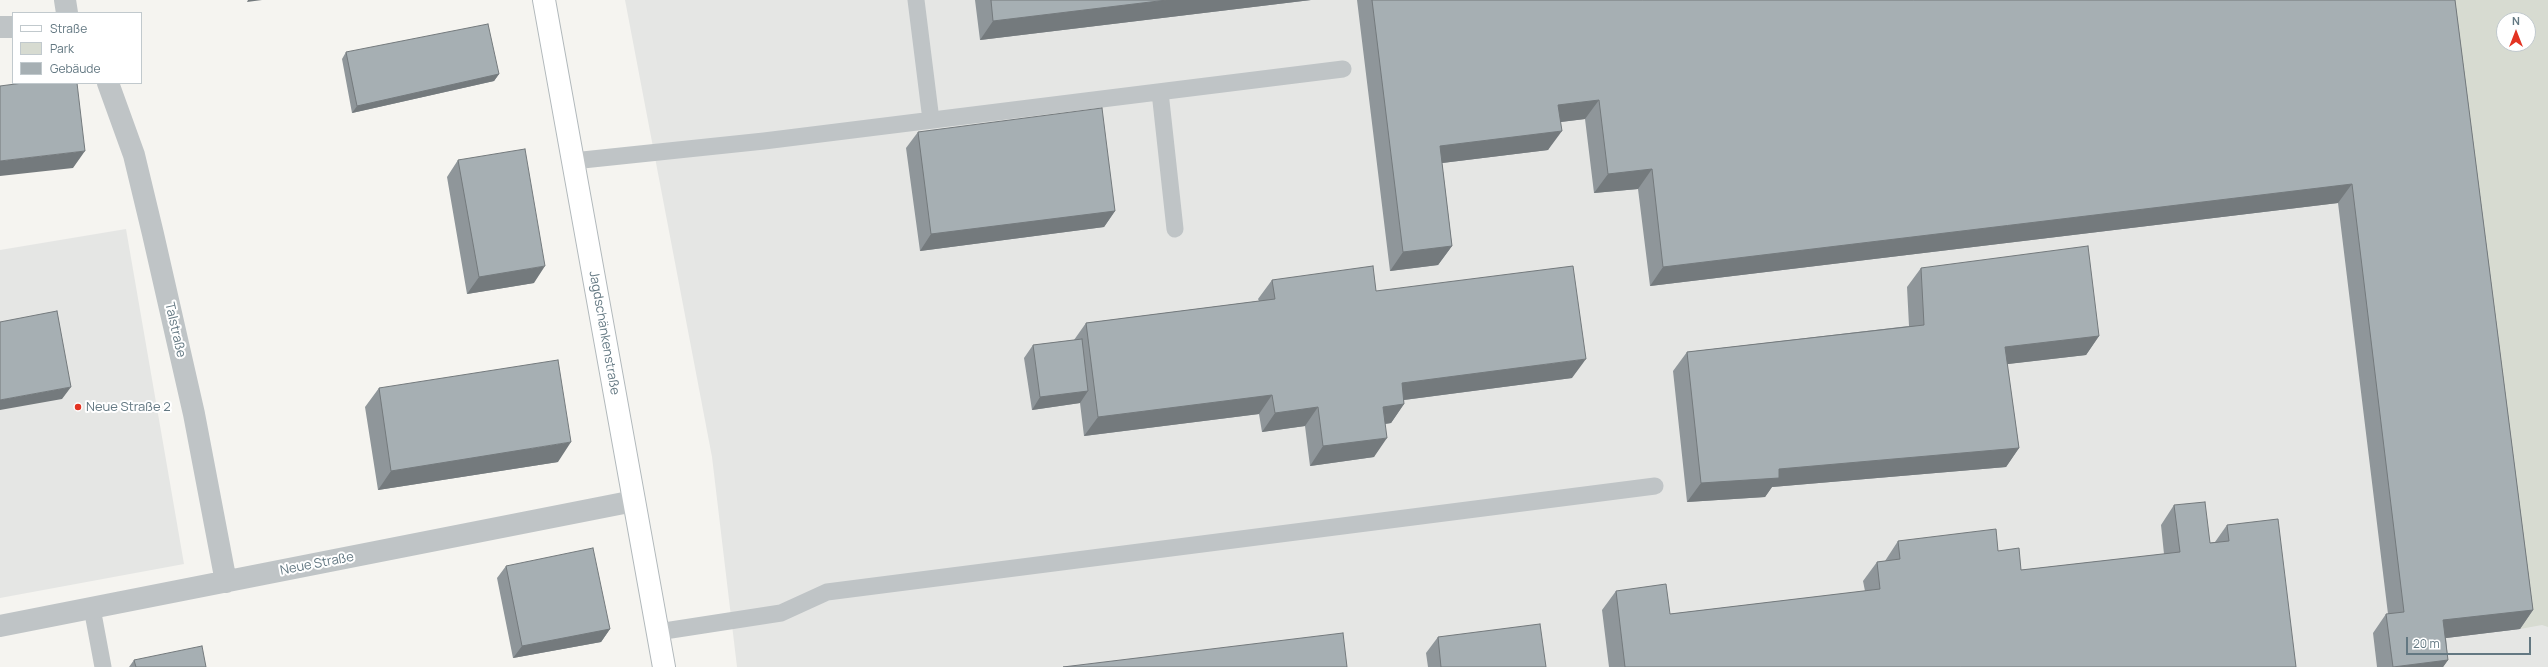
<!DOCTYPE html>
<html>
<head>
<meta charset="utf-8">
<style>
	body { margin:0 }
	#map { position:relative; width:2548px; height:667px; overflow:hidden; background:#f5f4f0; font-family:Manrope,sans-serif }
	canvas { display:block }
	.legend { position:absolute; left:12px; top:12px; width:130px; height:72px; box-sizing:border-box; background:#fff; border:1px solid #c1c9cd; margin:0; padding:5px 7px; list-style:none; font-size:12px; color:#637882 }
	.legend li { display:flex; align-items:center; gap:8px; height:20px }
	.legend b { width:20px; border:1px solid #c1c9cd }
	.north { position:absolute; left:2496px; top:12px; width:40px; height:40px; box-sizing:border-box; background:#fff; border:1px solid #c1c9cd; border-radius:50%; rotate:0deg; font-size:11px; font-weight:700; line-height:16px; text-align:center; color:#637882 }
	.north::after { content:''; display:block; margin:auto; width:14px; height:18px; background:#e33322; clip-path:polygon(50% 0,100% 100%,50% 72%,0 100%) }
	.scale { position:absolute; left:2406px; top:637px; width:125px; height:18px; box-sizing:border-box; border:2px solid #637882; border-top:0; padding-left:5px; font-size:12px; line-height:14px; white-space:nowrap; color:#637882; -webkit-text-stroke:3px #fff; paint-order:stroke }
</style>
</head>
<body>
<div id="map">
<canvas width="2548" height="667"></canvas>
<ul class="legend">
<li><b style="height:5px;background:#fff"></b>Straße</li>
<li><b style="height:11px;background:#d7dbd1"></b>Park</li>
<li><b style="height:11px;background:#a6afb3"></b>Gebäude</li>
</ul>
<div class="north">N</div>
<div class="scale">20 m</div>
</div>
<script>
const ctx = document.querySelector('canvas').getContext('2d');
ctx.lineJoin = 'round';
function paint(path, color) {
  ctx.fillStyle = color;
  ctx.fill(path, 'evenodd');
}
function shape(rows) {
  const path = new Path2D();
  for (const r of rows) {
    path.moveTo(r[0], r[1]);
    for (let i = 2; i < r.length; i += 2) path.lineTo(r[i], r[i + 1]);
  }
  return path;
}
function trace(path, color, width, dash) {
  ctx.strokeStyle = color;
  ctx.lineWidth = width;
  ctx.lineCap = dash ? 'butt' : 'round';
  ctx.setLineDash(dash || []);
  ctx.stroke(path);
}
function drawText(font, color, halo, rows, align = 'center') {
  ctx.font = font + ' Manrope,sans-serif';
  ctx.lineWidth = 4;
  ctx.setLineDash([]);
  ctx.textBaseline = 'middle';
  ctx.strokeStyle = halo;
  ctx.fillStyle = color;
  for (const [text, x, y, turn = 0] of rows) {
    ctx.save();
    ctx.translate(x, y);
    ctx.rotate((+turn || 0) * Math.PI / 180);
    ctx.textAlign = isNaN(turn) ? turn : align;
    if (halo) ctx.strokeText(text, 0, 0);
    ctx.fillText(text, 0, 0);
    ctx.restore();
  }
}
const built = shape([
	[625,0,2548,0,2548,667,737,667,712,457],
	[2504,20,2528,20,2528,44,2504,44],
	[126,229,184,564,0,598,0,250]
]);
const green = shape([
	[2439,0,2548,0,2548,627,2542,625,2520,629],
	[2504,20,2528,20,2528,44,2504,44]
]);
const lane = shape([
	[916,0,931,120],
	[1160,92,1175,229],
	[573,161,764,141,1343,69],
	[92,608,103,667],
	[658,632,781,613,827,592,1655,486]
]);
const street = shape([
	[65,0,67,13],
	[0,27,13,27],
	[108,83,134,155,153,234,194,414,226,582],
	[0,626,634,501]
]);
const secondary = shape([
	[544,0,664,667]
]);
const wall = shape([
	[975,0,1311,0,980,40],
	[1357,0,2455,0,2533,610,2520,629,2446,638,2448,660,2443,667,2377,667,2373,633,2386,614,2388,614,2338,203,1650,286,1638,189,1594,193,1585,119,1560,122,1548,150,1442,163,1452,246,1438,265,1390,271],
	[346,52,499,74,494,81,352,113,342,59],
	[918,132,1115,211,1104,227,920,251,906,148],
	[458,160,534,283,467,294,447,177],
	[1921,268,2099,336,2086,355,2007,364,2019,448,2006,467,1772,487,1765,497,1687,502,1673,371,1687,352,1909,326,1907,287],
	[1272,280,1376,291,1572,378,1404,400,1404,404,1391,423,1385,424,1374,457,1310,466,1305,426,1262,432,1259,414,1084,436,1080,403,1032,410,1024,358,1033,345,1074,340,1086,323,1259,301,1258,299],
	[379,388,558,462,378,490,365,407],
	[2174,505,2210,543,2215,542,2227,525,2296,667,1609,667,1602,610,1616,591,1670,614,1865,591,1863,581,1877,562,1885,561,1898,541,1998,551,2021,570,2164,554,2161,525],
	[506,566,610,629,601,642,513,658,497,578],
	[1438,637,1546,667,1428,667,1426,653],
	[134,660,206,667,129,667]
]);
const shadedWall = shape([
	[248,0,262,0,247,2],
	[1167,0,1311,0,980,40,993,21],
	[499,74,494,81,352,113,357,106],
	[1599,100,1585,119,1545,124,1558,105],
	[1562,131,1548,150,1426,165,1440,146],
	[85,151,73,168,0,176,0,161],
	[1652,169,1638,189,1594,193,1608,174],
	[2352,184,2338,203,1650,286,1663,267],
	[1115,211,1104,227,920,251,931,234],
	[1452,246,1438,265,1390,271,1403,252],
	[545,266,534,283,467,294,479,277],
	[2099,336,2086,355,1991,366,2005,347],
	[1586,359,1572,378,1388,402,1402,383],
	[71,387,62,399,0,410,0,400],
	[1088,391,1080,403,1032,410,1040,397],
	[1272,395,1259,414,1084,436,1098,417],
	[1404,404,1391,423,1370,426,1383,407],
	[1318,407,1305,426,1262,432,1275,413],
	[1387,438,1374,457,1310,466,1323,446],
	[571,442,558,462,378,490,391,471],
	[2019,448,2006,467,1772,487,1765,497,1687,502,1701,483,1779,469],
	[2533,610,2520,629,2430,640,2443,620],
	[610,629,601,642,513,658,522,646],
	[2448,660,2443,667,2393,667]
]);
const building = shape([
	[991,0,1167,0,993,21,991,0],
	[1372,0,2455,0,2533,610,2443,620,2448,660,2393,667,2386,614,2404,612,2352,184,1663,267,1652,169,1608,174,1599,100,1558,105,1562,131,1440,146,1452,246,1403,252,1372,0],
	[488,24,499,74,357,106,346,52,488,24],
	[23,83,77,83,85,151,0,161,0,86,23,83],
	[1102,108,1115,211,931,234,918,132,1102,108],
	[525,149,545,266,479,277,458,160,525,149],
	[2088,246,2099,336,2005,347,2019,448,1779,469,1779,478,1701,483,1687,352,1924,325,1921,268,2088,246],
	[1373,266,1376,291,1573,266,1586,359,1402,383,1404,404,1383,407,1387,438,1323,446,1318,407,1275,413,1272,395,1098,417,1086,323,1275,299,1272,280,1373,266],
	[57,311,71,387,0,400,0,322,57,311],
	[1082,339,1088,391,1040,397,1033,345,1082,339],
	[558,360,571,442,391,471,379,388,558,360],
	[2205,502,2210,543,2229,541,2227,525,2278,519,2296,667,1625,667,1616,591,1666,584,1670,614,1880,589,1877,562,1900,559,1898,541,1996,529,1998,551,2019,548,2021,570,2180,552,2174,505,2205,502],
	[593,548,610,629,522,646,506,566,593,548],
	[1540,624,1546,667,1441,667,1438,637,1540,624],
	[1343,633,1347,667,1063,667,1343,633],
	[202,646,206,667,136,667,134,660,202,646]
]);
const markers = [
	[78,407,4,"#e33322"]
];
const streetNames = [
	["Talstraße",175,330,77],
	["Jagdschänkenstraße",604,333,80],
	["Neue Straße",317,564,-11]
];
const poiNames = [
	["Neue Straße 2",86,407]
];
paint(built, '#e5e6e4');
paint(green, '#d7dbd1');
trace(secondary, '#b1b8bb', 24);
trace(lane, '#bfc4c6', 17);
trace(street, '#bfc4c6', 22);
trace(secondary, '#fff', 22);
paint(wall, '#8f969a');
paint(shadedWall, '#747a7d');
paint(building, '#a6afb3');
trace(building, '#747a7d', 1);
for (const [x, y, r, color] of markers) {
  const dot = new Path2D();
  dot.arc(x, y, r, 0, 2 * Math.PI);
  ctx.fillStyle = color;
  ctx.fill(dot);
  trace(dot, '#fff', 1.5);
}
drawText('13px', '#637882', '#fff', streetNames);
drawText('13px', '#637882', '#fff', poiNames, 'left');
</script>
</body>
</html>
